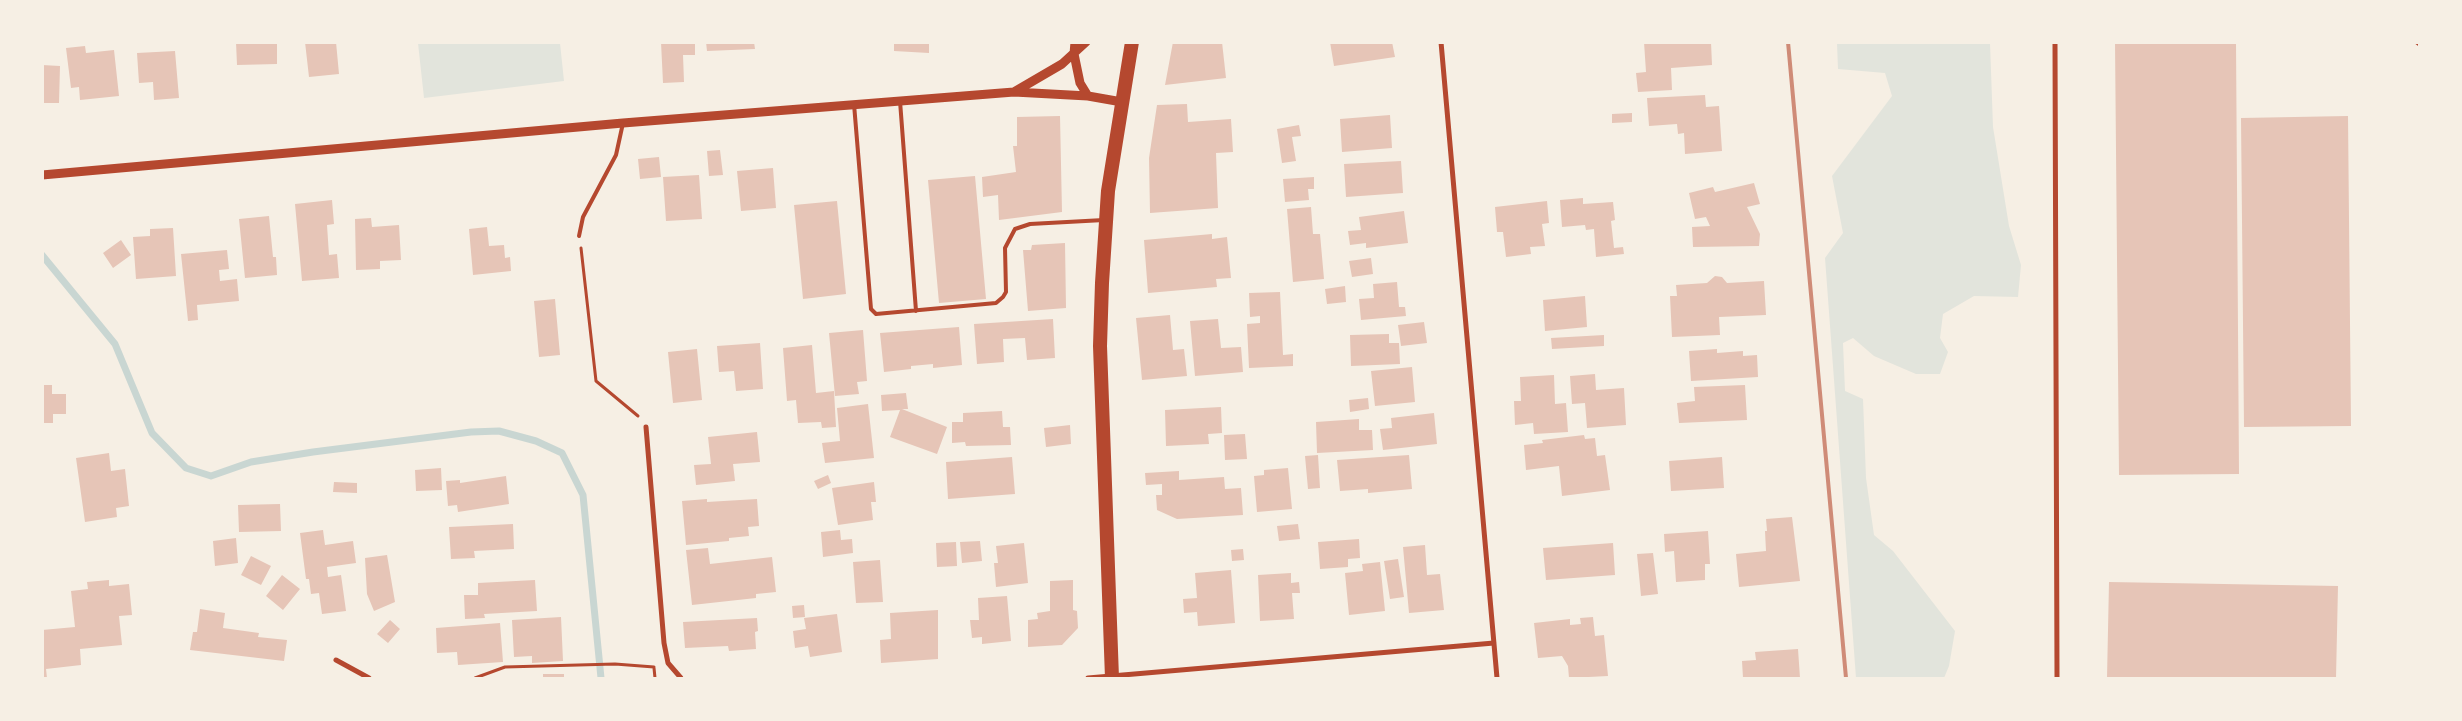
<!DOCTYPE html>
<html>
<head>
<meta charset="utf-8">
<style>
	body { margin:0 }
	#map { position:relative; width:2462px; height:721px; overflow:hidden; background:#f6efe4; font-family:"Public Sans",sans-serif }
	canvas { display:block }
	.frame { position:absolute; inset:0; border:44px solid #f6efe4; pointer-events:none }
</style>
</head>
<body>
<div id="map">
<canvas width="2462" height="721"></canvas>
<div class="frame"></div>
</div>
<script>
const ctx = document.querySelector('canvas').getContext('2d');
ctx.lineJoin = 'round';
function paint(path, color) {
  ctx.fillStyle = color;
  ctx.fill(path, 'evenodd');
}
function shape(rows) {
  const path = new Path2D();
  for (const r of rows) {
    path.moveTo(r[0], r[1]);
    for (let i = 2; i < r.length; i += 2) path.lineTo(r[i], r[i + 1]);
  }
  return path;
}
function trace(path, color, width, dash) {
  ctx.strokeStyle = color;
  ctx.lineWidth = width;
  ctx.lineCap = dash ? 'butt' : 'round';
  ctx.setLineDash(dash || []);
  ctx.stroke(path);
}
const green = shape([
	[418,43,560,43,564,81,424,98],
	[1837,43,1990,43,1993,127,2009,226,2021,265,2018,297,1974,296,1943,314,1940,338,1948,352,1940,374,1916,374,1874,356,1853,338,1843,343,1845,391,1863,399,1866,478,1874,535,1893,551,1955,631,1949,666,1944,678,1856,678,1825,258,1843,233,1832,176,1892,96,1885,73,1838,69]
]);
const stream = shape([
	[42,255,115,344,152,433,186,468,211,476,251,462,313,452,471,432,499,431,536,441,562,453,583,495,601,678]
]);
const building = shape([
	[236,42,277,42,277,64,237,65],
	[305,42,336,42,339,74,309,77],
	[661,42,695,42,695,55,683,55,684,82,663,83],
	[706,42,754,42,755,49,707,51],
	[894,42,929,42,929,53,894,51],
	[1173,42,1222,42,1226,78,1165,85],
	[1330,42,1392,42,1395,57,1334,66],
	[1644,42,1711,42,1712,65,1671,68,1672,90,1638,92,1636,73,1646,72],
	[2115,42,2236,42,2239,474,2119,475],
	[85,46,86,53,114,50,119,96,80,100,79,87,71,88,66,48],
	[175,51,179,98,154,100,153,82,139,83,137,53],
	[42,65,60,66,59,103,42,103],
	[1705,95,1706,107,1719,106,1722,151,1685,154,1684,133,1678,134,1677,124,1649,126,1647,98],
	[1187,104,1188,122,1231,119,1233,152,1216,153,1218,208,1150,213,1149,158,1157,105],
	[1632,113,1632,122,1612,123,1612,114],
	[1390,115,1392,148,1342,152,1340,119],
	[1060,116,1062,212,999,220,998,195,983,197,982,177,1016,172,1013,146,1017,146,1017,117],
	[2348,116,2351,426,2244,427,2241,118],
	[1299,125,1301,136,1292,137,1296,161,1282,163,1277,129],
	[720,150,723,175,709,176,707,151],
	[659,157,661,177,640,179,638,159],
	[1401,161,1403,193,1346,197,1344,164],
	[773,168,776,208,741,211,737,171],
	[699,175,702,219,666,221,663,177],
	[975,176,986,299,939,303,928,180],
	[1314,177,1314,189,1308,189,1309,200,1285,202,1283,179],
	[1754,183,1760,204,1747,207,1760,234,1759,246,1693,247,1692,227,1710,226,1706,217,1695,219,1689,193,1713,187,1715,192],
	[1583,198,1583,204,1613,202,1615,220,1611,221,1614,248,1623,247,1624,254,1596,257,1594,229,1586,230,1585,225,1562,227,1560,200],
	[332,200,334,224,327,225,329,255,337,254,339,278,302,281,295,204],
	[837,201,846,294,803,299,794,205],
	[1547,201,1549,223,1542,224,1545,246,1530,247,1531,254,1506,257,1503,232,1497,232,1495,207],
	[1311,207,1313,234,1320,234,1324,279,1293,282,1287,209],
	[1404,211,1408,243,1366,248,1366,243,1350,245,1348,231,1361,230,1359,217],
	[269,216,273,257,276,257,277,275,245,278,239,219],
	[371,218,372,227,399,225,401,260,380,261,380,269,356,270,355,219],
	[487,227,489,246,504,245,505,258,510,257,511,271,473,275,469,229],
	[173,228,176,276,136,279,133,237,150,236,150,229],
	[1212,234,1212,239,1227,237,1231,278,1216,279,1217,287,1148,293,1144,240],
	[121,240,131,255,113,268,103,253],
	[1065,243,1066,308,1028,311,1023,250,1031,250,1032,245],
	[227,250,229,269,219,270,220,281,237,279,239,301,197,305,198,320,188,321,181,254],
	[1371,258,1373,274,1352,277,1349,261],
	[1715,276,1722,277,1727,283,1764,281,1766,315,1719,317,1720,335,1672,337,1670,296,1677,296,1676,285,1707,283],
	[1397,282,1399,307,1405,307,1406,316,1361,320,1359,299,1374,298,1373,284],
	[1345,286,1346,302,1327,304,1325,289],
	[1280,292,1283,355,1293,354,1293,366,1249,368,1247,324,1260,323,1260,316,1250,317,1249,293],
	[1585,296,1587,327,1545,331,1543,300],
	[555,299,560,355,539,357,534,301],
	[1170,315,1173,350,1184,349,1187,376,1142,380,1136,318],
	[1053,319,1055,358,1027,360,1025,338,1003,339,1004,362,977,364,974,324],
	[1218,319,1221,348,1241,347,1243,372,1195,376,1190,321],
	[1424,322,1427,343,1401,346,1398,325],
	[959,327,962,365,933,368,933,364,911,366,911,369,884,372,880,333],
	[863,330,867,381,857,382,859,394,835,396,829,333],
	[1389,334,1389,343,1399,343,1400,364,1351,366,1350,335],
	[1604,335,1604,346,1552,349,1551,338],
	[760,343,763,389,736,391,734,371,719,372,717,346],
	[812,345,816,393,834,391,836,427,822,428,821,422,798,423,796,400,787,401,783,348],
	[697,349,702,400,673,403,668,352],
	[1717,349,1717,353,1743,351,1743,356,1757,355,1758,377,1691,381,1689,351],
	[1412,367,1415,402,1375,406,1371,371],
	[1595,374,1596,390,1624,388,1626,425,1587,428,1585,403,1572,404,1570,376],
	[1554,375,1555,404,1566,403,1568,432,1534,434,1533,423,1515,425,1514,401,1521,401,1520,377],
	[42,385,52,385,52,394,66,394,66,414,53,414,53,423,42,423],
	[1745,385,1747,420,1679,423,1677,403,1695,401,1694,387],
	[906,393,908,409,902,409,947,427,937,454,890,437,900,410,882,411,881,395],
	[1368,398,1369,409,1350,412,1349,400],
	[868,404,874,458,825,463,822,443,840,441,837,408],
	[1221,407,1222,433,1208,434,1209,444,1166,446,1165,410],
	[1002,411,1003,427,1010,427,1011,445,966,446,965,442,952,443,952,422,963,422,963,413],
	[1434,413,1437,444,1383,450,1380,429,1392,428,1391,418],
	[1359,419,1359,430,1372,430,1373,450,1317,453,1316,422],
	[1070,425,1071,444,1046,447,1044,428],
	[757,432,760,462,733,464,735,481,696,485,694,465,711,464,708,437],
	[1245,434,1247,459,1225,460,1224,435],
	[1584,435,1585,439,1595,438,1597,456,1605,455,1610,490,1562,496,1559,466,1526,470,1524,445,1543,443,1542,440],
	[109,453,111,471,125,469,129,506,116,508,117,517,85,522,76,458],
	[1318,455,1320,488,1308,489,1305,456],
	[1409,455,1412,489,1368,493,1368,489,1340,491,1337,460],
	[1012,457,1015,494,948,499,946,462],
	[1722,457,1724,488,1671,491,1669,461],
	[441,468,442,490,416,491,415,470],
	[1288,468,1292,509,1257,512,1254,476,1264,475,1264,470],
	[1179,471,1179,480,1224,477,1225,489,1241,488,1243,515,1177,519,1157,510,1156,495,1162,495,1162,484,1146,485,1145,473],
	[828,475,831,483,818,489,814,481],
	[506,476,509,504,458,512,457,505,448,506,446,481,460,480,460,483],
	[334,482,357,483,357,493,333,492],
	[874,482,876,502,871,502,873,520,838,525,832,488],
	[707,499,707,502,757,499,759,526,748,527,749,536,729,538,729,541,686,545,682,501],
	[280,504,281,531,239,532,238,505],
	[1792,517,1800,581,1739,587,1736,554,1766,551,1765,531,1767,531,1766,519],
	[513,524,514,549,474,551,475,558,451,559,449,527],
	[1298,524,1300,539,1279,541,1277,526],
	[323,530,325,545,353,541,356,563,327,567,328,577,341,575,346,611,322,614,319,593,311,594,309,579,306,579,300,533],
	[840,530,841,540,852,539,853,553,823,557,821,532],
	[1708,531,1710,564,1705,564,1705,580,1676,582,1674,551,1665,552,1664,534],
	[236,538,238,563,215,566,213,541],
	[1359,539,1360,558,1348,559,1348,567,1320,569,1318,542],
	[980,541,982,561,962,563,960,542],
	[956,542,957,566,937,567,936,543],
	[1024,543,1028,583,996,587,994,563,998,563,996,546],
	[1613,543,1615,575,1546,580,1543,548],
	[1425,545,1427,575,1440,574,1444,610,1409,613,1403,547],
	[708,548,710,564,772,557,776,592,756,594,756,598,692,605,686,550],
	[1243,549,1244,560,1232,561,1231,550],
	[1653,553,1658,594,1641,596,1637,554],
	[387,555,395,602,374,611,367,594,365,558],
	[251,556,271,566,261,585,241,575],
	[1398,559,1404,597,1390,599,1384,561],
	[880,560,883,602,856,603,853,562],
	[1380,562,1385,611,1349,615,1345,573,1363,571,1362,564],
	[1231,570,1235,623,1198,626,1197,612,1184,613,1183,599,1197,598,1195,573],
	[1291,573,1291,583,1299,582,1300,593,1292,593,1294,619,1260,621,1258,575],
	[282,575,300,589,283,610,266,596],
	[109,580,109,586,129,584,132,615,119,616,122,645,80,649,81,665,46,669,47,678,42,678,42,630,75,627,71,591,88,589,87,582],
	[535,580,537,611,484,614,485,618,465,619,464,595,478,595,478,583],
	[1073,580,1073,610,1077,611,1078,628,1062,645,1028,647,1028,620,1038,619,1037,613,1050,611,1050,581],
	[2109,582,2338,586,2336,678,2107,678],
	[1007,596,1011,641,982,644,982,637,972,638,970,620,979,620,978,598],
	[804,605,805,617,793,618,792,606],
	[200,609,225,613,223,628,259,633,258,637,287,640,284,661,190,650,193,632,197,632],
	[938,610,938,659,881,663,880,640,891,639,890,613],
	[837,614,842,652,810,657,808,646,795,648,793,631,806,629,804,618],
	[561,617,563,661,532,663,532,656,514,657,512,620],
	[1593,617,1595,636,1604,635,1608,676,1569,678,1568,666,1562,656,1538,658,1534,623,1570,619,1570,625,1581,624,1580,618],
	[757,618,758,631,755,632,756,649,729,651,728,646,685,648,683,622],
	[390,620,400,629,388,643,377,634],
	[500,623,503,662,458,665,457,652,437,653,436,628],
	[1798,649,1800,678,1743,678,1742,661,1756,660,1755,652],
	[543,674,564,674,564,678,543,678]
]);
const path = shape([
	[581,248,596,381,638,416],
	[654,668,655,678],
	[475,678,505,667,615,664,654,667]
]);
const service = shape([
	[2416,42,2420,45],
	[900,101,916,311],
	[854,104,871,309,876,314,996,303,1003,297,1006,292,1005,248,1015,229,1030,224,1104,220],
	[579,236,583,217,616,155,623,123]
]);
const minor = shape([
	[1441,42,1497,678],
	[2055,42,2057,678],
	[646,427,664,643,668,663,681,678],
	[336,660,369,678],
	[1088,678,1494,643]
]);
const tertiary = shape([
	[1075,42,1074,54,1080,83,1088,96],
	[1014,92,1062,64,1086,42],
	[42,175,623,123,1014,92,1088,96,1122,102]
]);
const trunk = shape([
	[1112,678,1100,346,1102,283,1108,191,1132,42]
]);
const rail = shape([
	[1788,42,1846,678]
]);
paint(green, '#e2e4dc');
trace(stream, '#c9d6d2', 7);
paint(building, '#e6c5b7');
trace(path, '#b5482f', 3);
trace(service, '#b5482f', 4);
trace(minor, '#b5482f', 5);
trace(tertiary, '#b5482f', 9);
trace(trunk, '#b5482f', 14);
trace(rail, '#cf8b77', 4);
</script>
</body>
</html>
